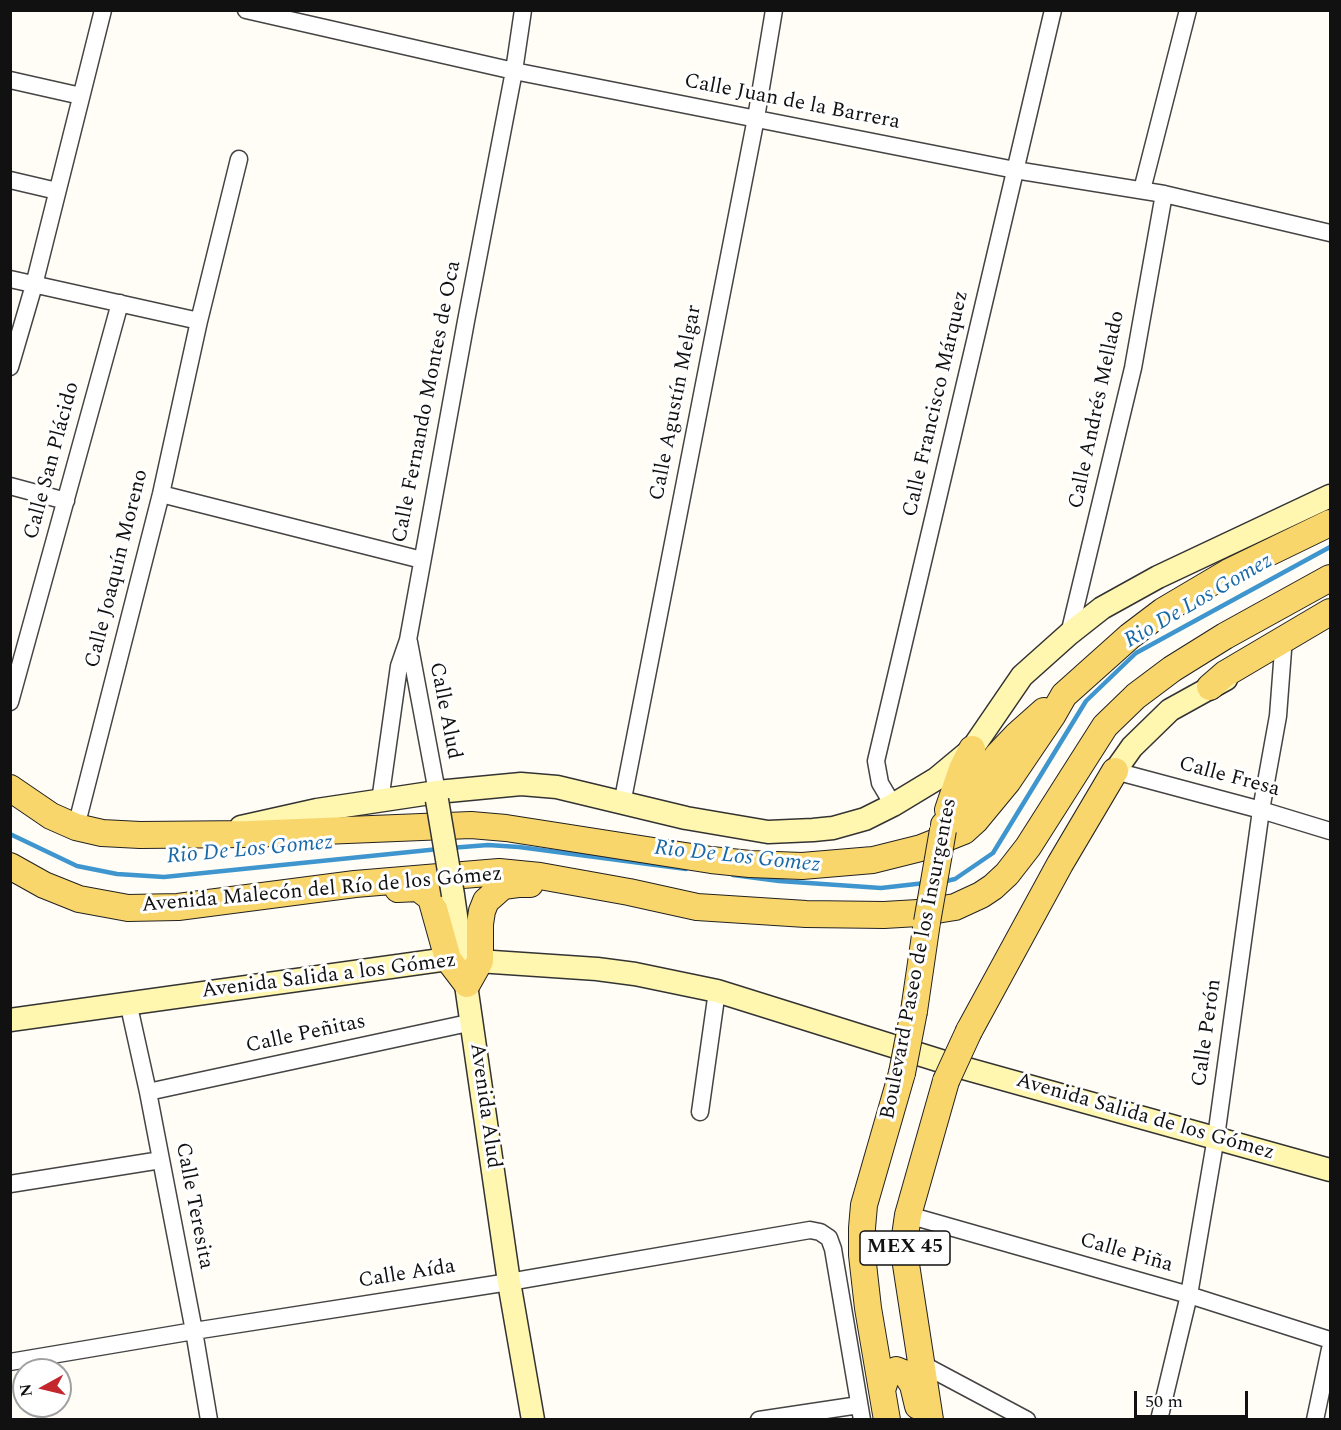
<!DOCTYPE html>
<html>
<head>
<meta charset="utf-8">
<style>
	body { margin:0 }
	#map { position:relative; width:1341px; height:1430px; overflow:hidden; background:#fffdf5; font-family:Spectral,serif }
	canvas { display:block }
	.frame { position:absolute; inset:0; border:12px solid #111; pointer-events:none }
	.north { position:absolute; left:12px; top:1358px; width:60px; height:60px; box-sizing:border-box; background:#fff; border:2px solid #a0a0a0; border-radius:50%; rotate:262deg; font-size:16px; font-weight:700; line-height:24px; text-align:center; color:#111 }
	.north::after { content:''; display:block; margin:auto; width:21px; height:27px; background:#c4262e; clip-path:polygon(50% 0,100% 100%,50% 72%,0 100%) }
	.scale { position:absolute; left:1134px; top:1391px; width:114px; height:27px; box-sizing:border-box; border:3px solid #111; border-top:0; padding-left:8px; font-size:18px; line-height:21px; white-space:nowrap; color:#111; -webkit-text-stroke:4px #fff; paint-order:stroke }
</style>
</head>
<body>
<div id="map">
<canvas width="1341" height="1430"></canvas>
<div class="frame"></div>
<div class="north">N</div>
<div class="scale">50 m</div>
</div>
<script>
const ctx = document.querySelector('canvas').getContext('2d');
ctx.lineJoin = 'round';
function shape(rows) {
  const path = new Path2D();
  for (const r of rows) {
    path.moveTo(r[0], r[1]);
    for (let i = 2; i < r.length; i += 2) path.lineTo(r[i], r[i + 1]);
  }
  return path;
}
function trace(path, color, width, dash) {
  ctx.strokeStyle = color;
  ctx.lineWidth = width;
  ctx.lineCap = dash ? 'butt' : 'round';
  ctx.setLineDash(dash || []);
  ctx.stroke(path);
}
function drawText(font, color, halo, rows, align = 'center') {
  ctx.font = font + ' Spectral,serif';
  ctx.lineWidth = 6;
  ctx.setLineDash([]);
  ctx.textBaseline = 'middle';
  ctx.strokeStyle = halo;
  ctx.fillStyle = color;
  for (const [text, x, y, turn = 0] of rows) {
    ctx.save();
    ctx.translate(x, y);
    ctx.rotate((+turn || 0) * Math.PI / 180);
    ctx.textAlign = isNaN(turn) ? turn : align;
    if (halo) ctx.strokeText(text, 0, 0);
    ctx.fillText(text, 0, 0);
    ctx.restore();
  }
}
const stream = shape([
	[10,834,77,866,117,874,164,877,439,849],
	[450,848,488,845,519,847,686,869],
	[733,875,779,881,881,888,925,883],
	[942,882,955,879,993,853,1086,701,1136,653,1330,547]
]);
const street = shape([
	[246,10,514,71,1015,170,1164,194,1330,233],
	[10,80,81,96],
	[10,180,57,191],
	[1142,190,1188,10],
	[10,279,199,321],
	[10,367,34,285,103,10],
	[10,486,66,501],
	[161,494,422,560],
	[1069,634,1133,368,1164,194],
	[409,642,437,792],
	[10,702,120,303],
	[1115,771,1261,810,1330,831],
	[380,801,399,666,408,640,466,321,514,71,523,10],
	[622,804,756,118,774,10],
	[893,805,880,783,876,761,1053,10],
	[76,827,161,494,199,321,239,159],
	[128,1002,148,1092,194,1331,209,1420],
	[148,1092,473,1022],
	[700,1112,717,991],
	[10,1184,161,1160],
	[908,1215,1189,1295,1330,1340],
	[10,1362,194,1331,509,1282,810,1230,820,1232,829,1238,833,1249,862,1420],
	[922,1364,1027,1420],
	[759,1420,859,1405],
	[1159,1420,1189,1295,1216,1137,1261,810,1278,716,1283,650],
	[1315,1420,1330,1349]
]);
const secondary = shape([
	[1115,771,1132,747,1170,710,1226,679],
	[241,827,317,810,437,792,521,784,557,787,686,818,768,832,813,830,833,828,865,819,893,805,936,779,972,749,1022,676,1069,634,1102,608,1158,577,1330,496],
	[453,895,509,1282,533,1420],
	[10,1020,448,959,597,969,635,974,717,991,960,1067,1330,1170]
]);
const primary = shape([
	[1210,687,1225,674,1330,612],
	[10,788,51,816,76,827,102,833,140,835,249,834,471,825,506,828,711,860,750,864,802,866,873,860,921,848,964,831,975,821,1008,781,1052,716,1064,695,1130,636,1163,611,1229,572,1330,523],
	[948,810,962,769,972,749],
	[944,825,956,813,997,756,1017,735,1044,711],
	[10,866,44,885,79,899,128,908,178,907,355,884,499,872,540,876,629,892,697,907,806,914,884,915,918,913,955,907,981,895,993,887,1007,874,1028,847,1105,726,1136,696,1172,669,1225,636,1330,578],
	[398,889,418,888,431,898,448,959,467,984,480,961,480,924,482,911,486,901,503,886,518,884,530,884],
	[914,1011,927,922],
	[969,1031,1060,864,1115,771],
	[882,1390,887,1375,896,1370,906,1374,913,1385,918,1406],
	[887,1420,868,1308,862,1255,862,1228,864,1205,902,1073],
	[930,1420,905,1258,905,1236,908,1215,946,1081]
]);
const secondaryBridge = shape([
	[437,800,453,895]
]);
const primaryBridge = shape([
	[927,922,943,830],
	[902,1073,914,1011],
	[946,1081,969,1031]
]);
const shields = [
	[905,1248,90]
];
const shieldNames = [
	["MEX 45",905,1248]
];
const streetNames = [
	["Calle Juan de la Barrera",792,103,11],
	["Calle Fernando Montes de Oca",428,402,-79],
	["Calle Agustín Melgar",677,403,-79],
	["Calle Francisco Márquez",937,404,-77],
	["Calle Andrés Mellado",1098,410,-78],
	["Calle San Plácido",53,461,-75],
	["Calle Joaquín Moreno",118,569,-76],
	["Calle Alud",444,711,79],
	["Calle Fresa",1229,778,15],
	["Avenida Malecón del Río de los Gómez",322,891,-5],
	["Boulevard Paseo de los Insurgentes",920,959,-79],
	["Avenida Salida a los Gómez",329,977,-7],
	["Calle Perón",1208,1033,-82],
	["Calle Peñitas",306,1035,-12],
	["Avenida Alud",484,1106,82],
	["Avenida Salida de los Gómez",1145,1118,16],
	["Calle Teresita",193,1206,79],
	["Calle Piña",1126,1254,16],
	["Calle Aída",407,1275,-9]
];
const waterNames = [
	["Rio De Los Gomez",1199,602,-30],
	["Rio De Los Gomez",250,851,-5],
	["Rio De Los Gomez",737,858,6]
];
trace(stream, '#3f96cf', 4.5);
trace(street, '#444', 19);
trace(secondary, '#333', 25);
trace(primary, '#222', 28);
trace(street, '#fff', 16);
trace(secondary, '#fff6b0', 22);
trace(primary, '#f9d66b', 26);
trace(secondaryBridge, '#333', 25, []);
trace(primaryBridge, '#222', 28, []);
trace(secondaryBridge, '#fff6b0', 22);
trace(primaryBridge, '#f9d66b', 26);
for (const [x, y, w] of shields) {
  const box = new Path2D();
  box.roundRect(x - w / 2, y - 17, w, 34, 4.5);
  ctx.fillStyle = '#fff';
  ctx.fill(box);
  trace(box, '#111', 1.5);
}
drawText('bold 20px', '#111', null, shieldNames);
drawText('21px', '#111', '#fff', streetNames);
drawText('italic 22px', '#1768a6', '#fff', waterNames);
</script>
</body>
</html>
